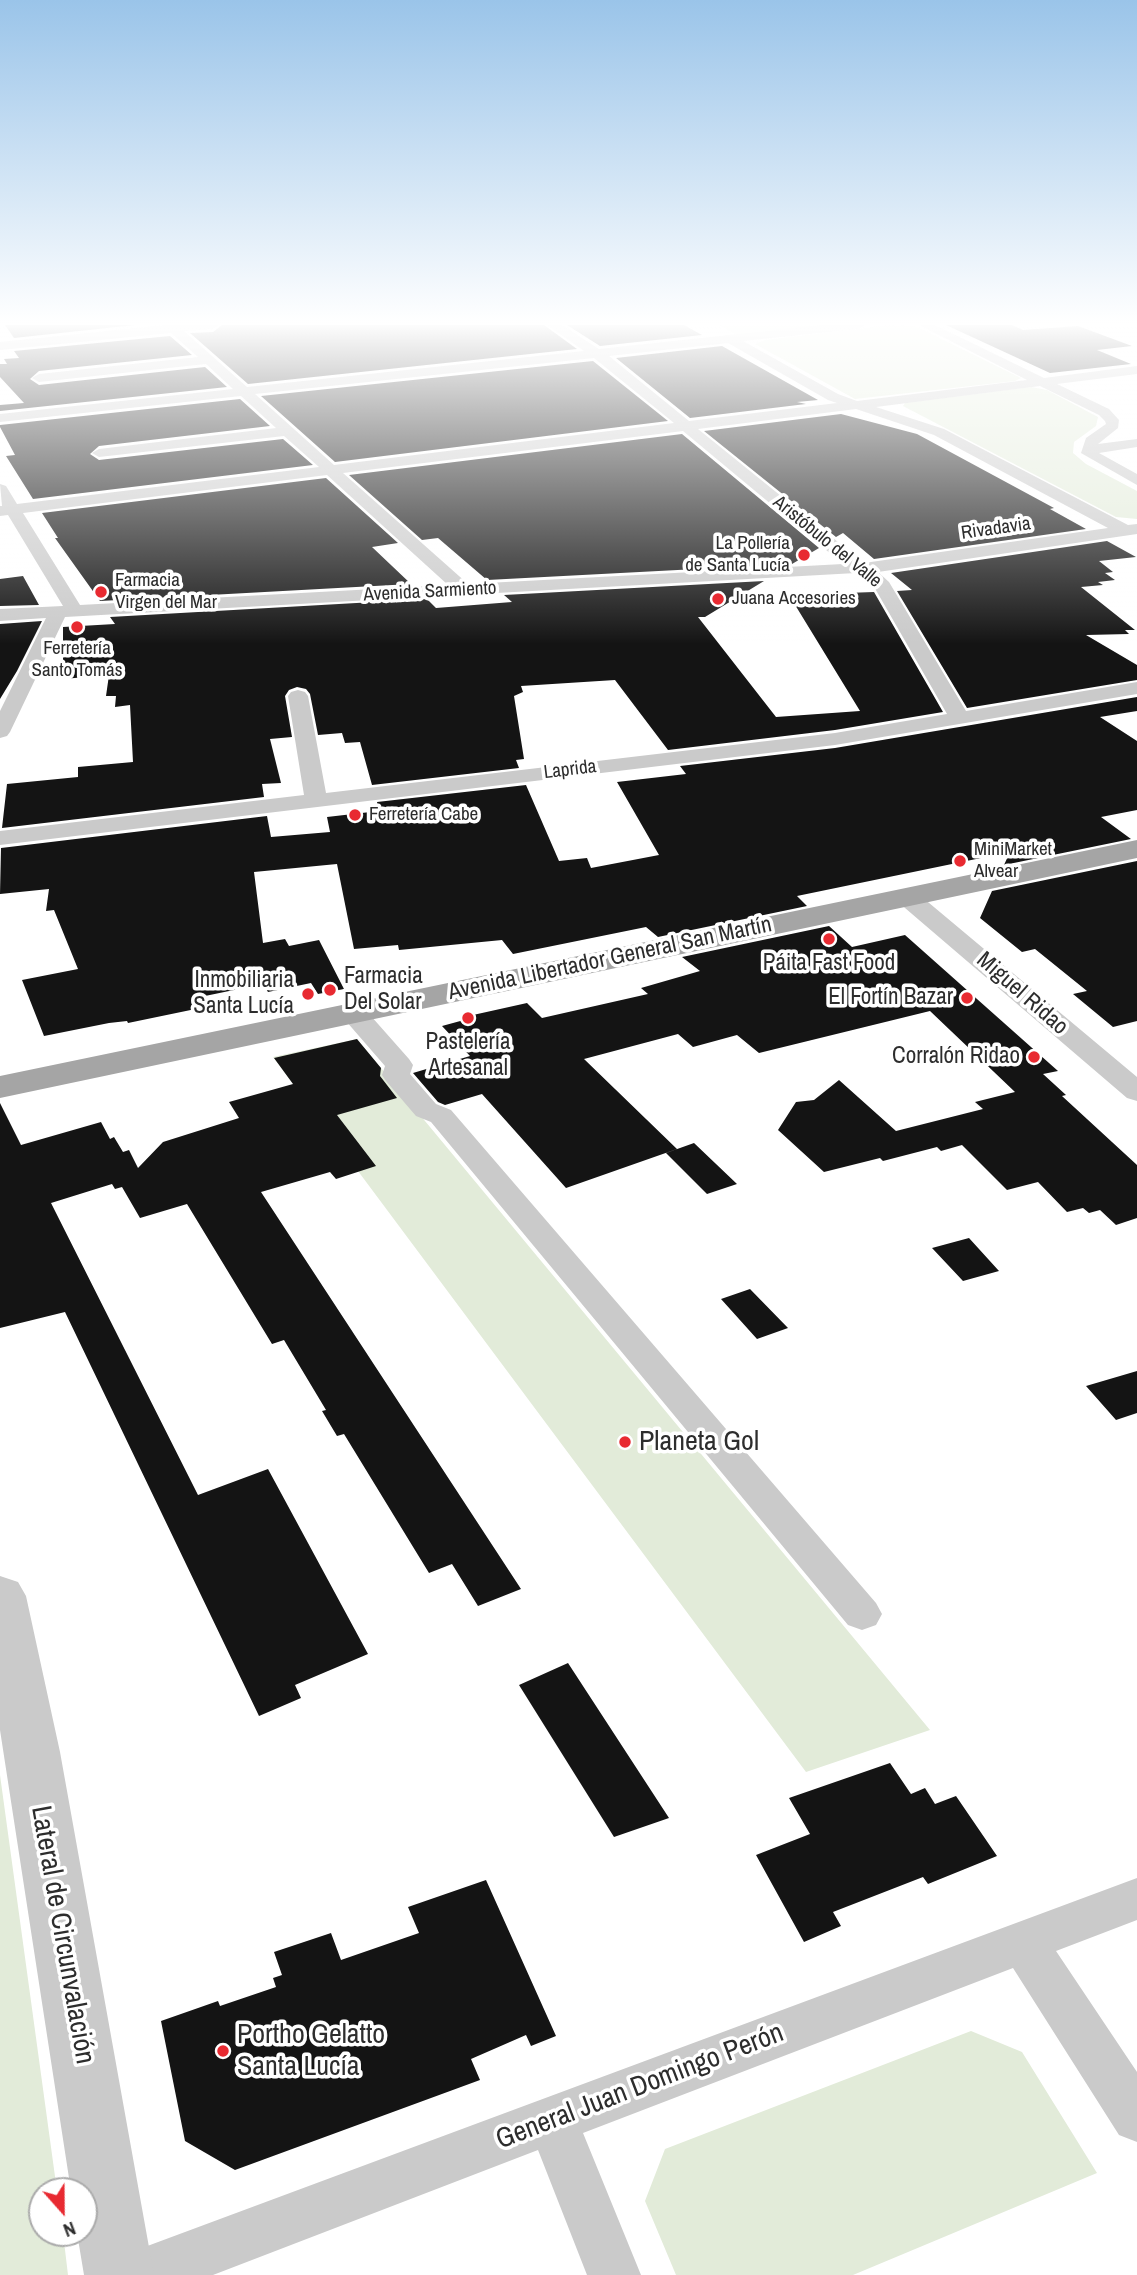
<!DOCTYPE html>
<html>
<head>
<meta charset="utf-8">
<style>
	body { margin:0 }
	#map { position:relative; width:1137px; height:2275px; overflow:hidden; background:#fff; font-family:"Archivo Narrow",sans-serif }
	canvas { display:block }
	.north { position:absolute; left:28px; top:2177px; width:70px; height:70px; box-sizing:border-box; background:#fff; border:2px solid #ababab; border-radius:50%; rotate:159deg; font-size:19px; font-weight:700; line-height:28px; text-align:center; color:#2d2d2d }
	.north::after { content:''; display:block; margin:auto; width:24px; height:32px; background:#e82a31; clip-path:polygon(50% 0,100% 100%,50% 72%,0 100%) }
</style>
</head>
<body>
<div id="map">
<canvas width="1137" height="2275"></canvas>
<div class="north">N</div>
</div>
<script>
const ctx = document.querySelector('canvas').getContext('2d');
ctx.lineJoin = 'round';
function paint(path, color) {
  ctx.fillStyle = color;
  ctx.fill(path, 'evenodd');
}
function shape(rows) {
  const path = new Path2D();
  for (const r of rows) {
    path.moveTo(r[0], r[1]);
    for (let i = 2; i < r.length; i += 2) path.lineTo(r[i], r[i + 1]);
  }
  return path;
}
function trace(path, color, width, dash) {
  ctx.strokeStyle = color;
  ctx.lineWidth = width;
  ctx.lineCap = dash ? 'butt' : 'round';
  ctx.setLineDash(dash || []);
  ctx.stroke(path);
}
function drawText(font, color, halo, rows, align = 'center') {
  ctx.font = font + ' "Archivo Narrow",sans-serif';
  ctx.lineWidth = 7;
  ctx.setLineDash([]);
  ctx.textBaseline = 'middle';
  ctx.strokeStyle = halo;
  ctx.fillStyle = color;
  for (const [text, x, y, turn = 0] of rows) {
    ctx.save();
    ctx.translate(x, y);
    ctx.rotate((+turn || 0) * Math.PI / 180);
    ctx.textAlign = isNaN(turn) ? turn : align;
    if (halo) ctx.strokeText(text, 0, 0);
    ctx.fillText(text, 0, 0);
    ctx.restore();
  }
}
const green = shape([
	[719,325,835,325,747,335,735,334],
	[890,325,915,326,1021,378,1015,381,855,399,755,344,765,340],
	[1031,387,1047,390,1098,417,1096,426,1074,442,1073,453,1086,464,1137,491,1137,519,1116,517,903,406,905,403],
	[357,1039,930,1730,806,1772,273,1057],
	[0,1775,57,2191,42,2191,42,2233,63,2233,68,2275,0,2275],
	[971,2031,1022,2052,1097,2173,853,2275,676,2275,645,2201,665,2149]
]);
const building = shape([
	[5,325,135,325,14,338],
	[222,325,544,325,577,349,248,384,190,333,213,332],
	[567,325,684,325,702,335,600,346],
	[946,325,1012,325,1023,330,1078,326,1132,346,1097,350,1131,364,1050,373],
	[170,336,192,355,39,371,30,379,39,385,205,367,227,387,0,411,0,405,24,403,0,377,0,364,7,364,4,359,19,358,14,351],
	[722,346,818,400,797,402,806,404,690,418,616,358],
	[593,361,668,421,335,462,261,396],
	[240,399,270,426,99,446,90,454,99,460,283,439,313,465,33,499,6,456,15,455,0,427,0,425],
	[841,414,917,434,1054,508,1050,509,1086,529,874,559,843,533,836,537,704,431],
	[682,434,819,548,792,564,487,580,438,538,422,540,349,475],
	[326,478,398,543,372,547,411,584,100,601,55,538,58,538,42,513],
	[1107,541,1136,557,1099,561,1113,572,1105,573,1115,580,1098,582,1103,585,1081,587,1135,630,1125,630,1129,634,1086,635,1137,665,1137,680,967,708,897,591,912,590,891,573],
	[23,576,39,605,0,606,0,579],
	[764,581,705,617,698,617,776,717,860,711,789,595,874,592,943,712,835,730,668,750,615,680,521,686,523,692,514,696,524,759,516,760,519,768,372,785,360,742,345,743,342,733,318,735,310,694,306,689,297,687,289,690,285,696,292,737,270,739,281,783,262,784,264,797,2,828,7,784,78,777,78,767,133,762,130,705,115,707,116,696,106,696,109,675,63,679,63,627,115,624,110,617,427,599,436,608,512,602,504,595],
	[42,621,17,671,0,699,0,624],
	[1137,697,1137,711,1100,717,1137,741,1137,810,1101,817,1131,839,1004,865,1010,852,797,896,807,906,658,937,646,927,513,954,502,940,399,950,398,945,354,949,337,864,254,872,263,943,285,939,289,946,319,940,344,989,318,994,311,983,268,992,263,984,205,996,210,1006,128,1023,127,1021,109,1023,44,1036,22,980,78,969,54,910,46,911,49,889,0,894,1,848,267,816,271,837,330,832,327,817,379,811,377,802,526,785,559,861,587,858,591,868,659,855,617,782,686,774,680,766,835,748],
	[1137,861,1137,1021,1113,1027,1073,994,1087,991,1035,949,1022,952,980,918,992,891],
	[829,926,852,947,905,935,1058,1071,1043,1074,1066,1095,1062,1096,1137,1165,1137,1218,1116,1225,1100,1210,1089,1213,1083,1208,1067,1212,1038,1182,1007,1190,962,1145,941,1151,937,1147,883,1161,880,1158,824,1172,778,1130,796,1102,814,1100,839,1080,896,1131,983,1109,975,1102,1015,1092,930,1011,759,1053,737,1035,693,1047,678,1034,584,1059,677,1149,566,1188,482,1094,445,1105,438,1102,413,1073,470,1056,442,1026,475,1017,473,1015,527,1003,542,1018,648,994,641,988,700,971,682,957],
	[357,1039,381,1068,380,1076,397,1098,337,1115,376,1166,336,1179,330,1172,261,1192,521,1589,478,1606,452,1564,429,1573,344,1434,337,1436,322,1411,326,1410,284,1340,272,1344,187,1204,140,1218,122,1187,115,1189,112,1184,51,1203,198,1495,268,1469,368,1654,295,1685,301,1698,259,1716,65,1312,0,1328,0,1103,21,1145,101,1122,110,1139,114,1137,123,1152,129,1150,138,1168,163,1142,239,1118,229,1102,293,1084,274,1058],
	[694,1143,737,1184,707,1194,666,1153],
	[969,1238,999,1271,963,1281,932,1248],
	[750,1289,788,1328,757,1339,721,1299],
	[1137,1371,1137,1413,1116,1420,1086,1386],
	[568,1663,669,1818,614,1837,519,1685],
	[890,1763,911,1794,925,1788,935,1804,956,1796,997,1856,928,1884,923,1877,833,1912,841,1926,804,1942,756,1855,810,1834,789,1798],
	[486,1880,556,2036,531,2046,526,2035,471,2059,480,2080,235,2170,185,2141,161,2021,218,2001,220,2006,276,1987,273,1978,282,1975,274,1952,331,1933,341,1960,419,1933,408,1907]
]);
const minor = shape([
	[164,325,219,325,213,329,184,331,247,387,584,351,547,325,562,325,599,349,822,325,865,325,859,329,743,341,838,394,857,401,1027,380,919,325,935,325,1044,378,1137,366,1137,374,1057,384,1109,409,1119,420,1118,428,1098,444,1137,439,1137,447,1099,453,1137,474,1137,485,1081,453,1086,438,1106,424,1105,421,1099,415,1040,386,876,407,944,429,1128,525,1137,524,1137,534,878,572,889,582,966,711,1137,682,1137,694,835,745,0,845,0,831,304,795,288,696,291,692,298,690,305,692,308,696,326,793,835,733,947,714,873,585,856,573,65,617,10,732,7,736,0,738,0,711,46,618,0,621,0,609,63,606,8,515,0,516,0,506,2,506,0,484,6,486,17,504,319,467,284,436,99,457,92,453,99,449,276,428,241,396,0,422,0,414,233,389,206,364,39,382,32,378,39,374,198,357,171,333,0,350,0,342,164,325],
	[728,343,828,400,837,403,689,421,609,356,728,343],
	[594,358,674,423,334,465,255,394,594,358],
	[856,409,934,435,1108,528,864,563,698,429,856,409],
	[683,431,843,564,468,584,343,473,683,431],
	[327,475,448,585,80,605,23,513,327,475],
	[907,890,916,892,1137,1077,1137,1101,1127,1098,898,902,895,897,898,892,907,890],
	[353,1005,363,1007,409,1059,413,1065,410,1074,436,1104,451,1110,876,1603,882,1614,876,1625,862,1630,848,1625,431,1122,416,1116,386,1081,382,1075,385,1066,339,1013,343,1007,353,1005],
	[1137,1878,1137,1920,1056,1951,1137,2072,1137,2142,1119,2135,1013,1968,583,2133,641,2275,587,2275,538,2150,213,2275,115,2275,123,2256,142,2248,1137,1878]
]);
const tertiary = shape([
	[0,1576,18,1582,26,1596,60,1752,154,2275,84,2275,77,2233,84,2233,84,2191,71,2191,0,1730,0,1576]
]);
const primary = shape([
	[1137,840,1137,858,0,1098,0,1076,1137,840]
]);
const markers = [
	[804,555,7,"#e82a31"],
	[101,592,7,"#e82a31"],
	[718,599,7,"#e82a31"],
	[77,627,7,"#e82a31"],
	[355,815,7,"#e82a31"],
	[960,861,7,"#e82a31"],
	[829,939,7,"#e82a31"],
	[330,990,7,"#e82a31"],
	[308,994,7,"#e82a31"],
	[967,998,7,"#e82a31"],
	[468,1018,7,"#e82a31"],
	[1034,1057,7,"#e82a31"],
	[625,1442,7,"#e82a31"],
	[223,2051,7,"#e82a31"]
];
const farStreetnames = [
	["Rivadavia",996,529,-8],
	["Aristóbulo del Valle",827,542,39],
	["Avenida Sarmiento",430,592,-3],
	["Laprida",570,770,-7]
];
const farPoinames = [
	["La Pollería",790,544,"right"],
	["de Santa Lucía",790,566,"right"],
	["Farmacia",115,581],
	["Virgen del Mar",115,603],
	["Juana Accesories",732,599],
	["Ferretería",77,649,"center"],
	["Santo Tomás",77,671,"center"],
	["Ferretería Cabe",369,815],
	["MiniMarket",974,850],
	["Alvear",974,872]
];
const streetNames = [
	["Avenida Libertador General San Martín",610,959,-12],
	["Miguel Ridao",1022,994,41]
];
const poiNames = [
	["Páita Fast Food",829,964,"center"],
	["Farmacia",344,977,"left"],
	["Del Solar",344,1003,"left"],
	["Inmobiliaria",294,981],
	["Santa Lucía",294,1007],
	["El Fortín Bazar",953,998],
	["Pastelería",468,1043,"center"],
	["Artesanal",468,1069,"center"],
	["Corralón Ridao",1020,1057]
];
const nearPoinames = [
	["Planeta Gol",639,1442],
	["Portho Gelatto",237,2035],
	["Santa Lucía",237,2067]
];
const nearStreetnames = [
	["Lateral de Circunvalación",62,1935,80],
	["General Juan Domingo Perón",640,2087,-21]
];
paint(green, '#e2ebd9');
paint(building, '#141414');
paint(minor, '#cacaca');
paint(tertiary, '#cacaca');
paint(primary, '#a5a5a5');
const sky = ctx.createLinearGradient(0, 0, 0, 644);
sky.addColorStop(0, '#9ac4e9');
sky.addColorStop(0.5, '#fff');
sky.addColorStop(1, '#ffffff00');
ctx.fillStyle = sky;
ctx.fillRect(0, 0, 1137, 644);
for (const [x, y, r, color] of markers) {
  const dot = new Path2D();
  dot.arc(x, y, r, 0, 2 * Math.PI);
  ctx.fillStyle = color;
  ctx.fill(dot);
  trace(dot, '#fff', 2.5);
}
drawText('19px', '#2d2d2d', '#fff', farStreetnames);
drawText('19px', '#2d2d2d', '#fff', farPoinames, 'left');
drawText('23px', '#2d2d2d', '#fff', streetNames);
drawText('23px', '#2d2d2d', '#fff', poiNames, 'right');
drawText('28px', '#2d2d2d', '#fff', nearPoinames, 'left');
drawText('28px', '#2d2d2d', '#fff', nearStreetnames);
</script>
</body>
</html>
